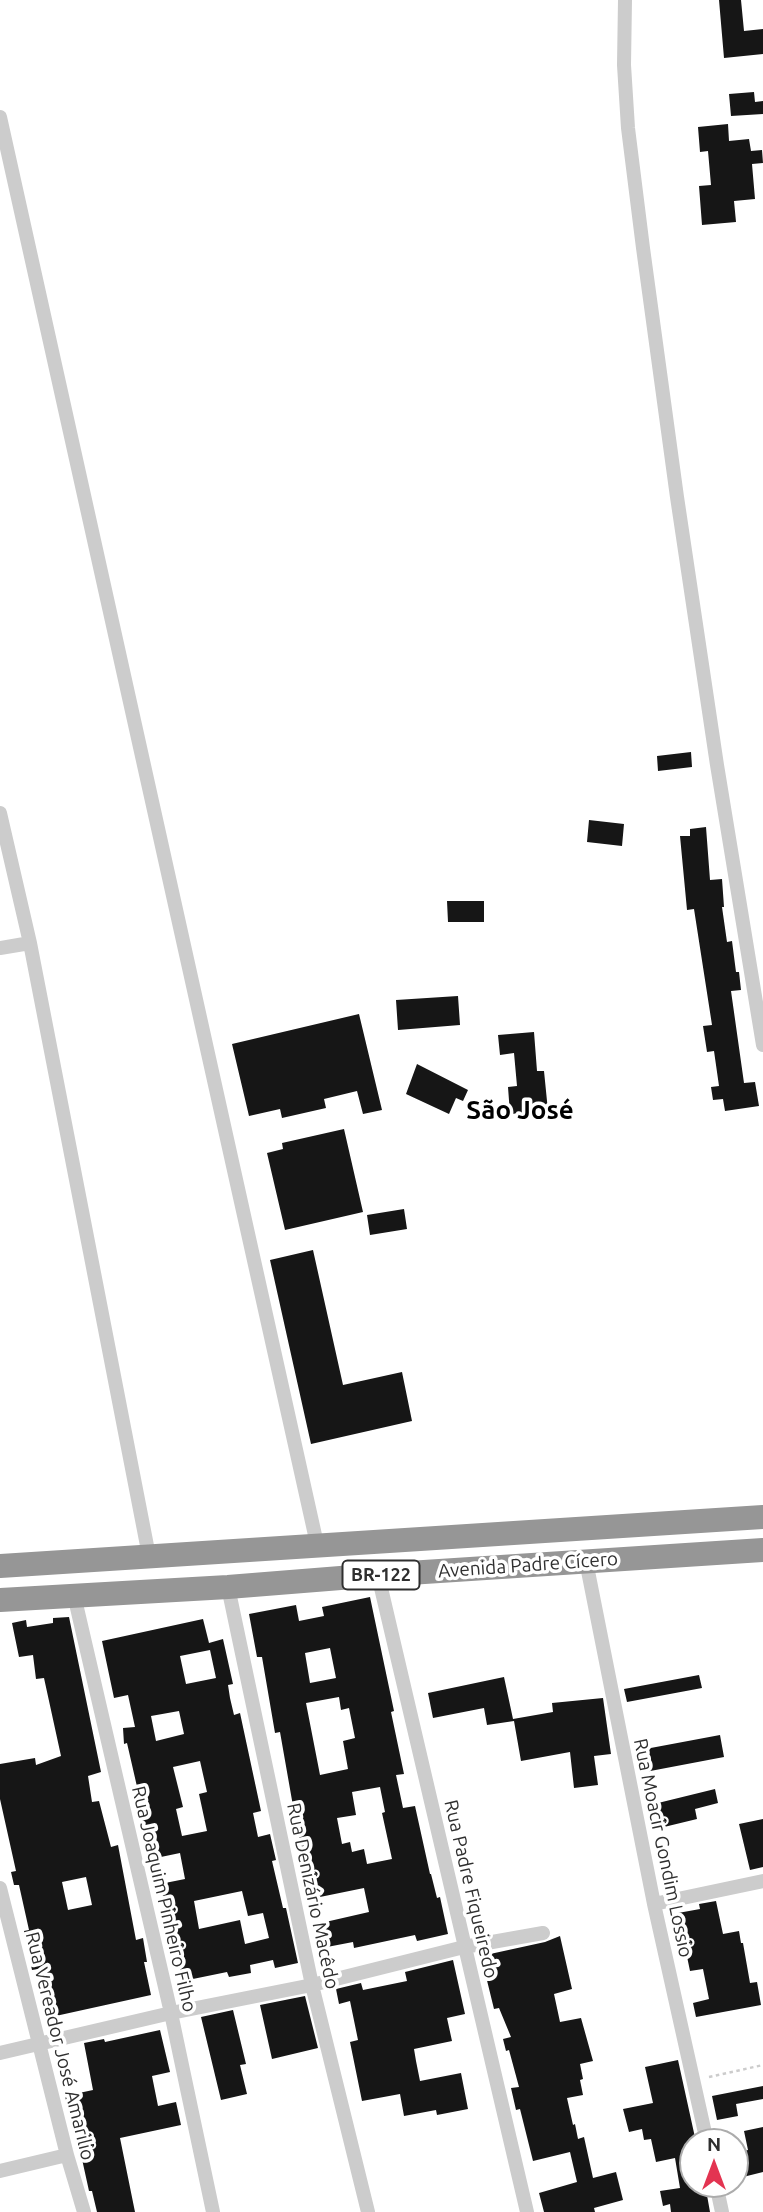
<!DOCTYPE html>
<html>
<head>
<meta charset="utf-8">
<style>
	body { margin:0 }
	#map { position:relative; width:763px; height:2212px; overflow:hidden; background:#fff; font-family:Ubuntu,sans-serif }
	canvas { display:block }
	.north { position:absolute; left:679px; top:2128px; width:70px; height:70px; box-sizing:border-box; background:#fff; border:2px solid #acacac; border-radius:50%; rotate:0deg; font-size:19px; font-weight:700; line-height:28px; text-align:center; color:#2f2f2f }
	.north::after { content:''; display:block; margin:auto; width:24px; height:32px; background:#e33451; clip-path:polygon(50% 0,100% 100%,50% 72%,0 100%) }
</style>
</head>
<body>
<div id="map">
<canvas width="763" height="2212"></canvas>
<div class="north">N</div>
</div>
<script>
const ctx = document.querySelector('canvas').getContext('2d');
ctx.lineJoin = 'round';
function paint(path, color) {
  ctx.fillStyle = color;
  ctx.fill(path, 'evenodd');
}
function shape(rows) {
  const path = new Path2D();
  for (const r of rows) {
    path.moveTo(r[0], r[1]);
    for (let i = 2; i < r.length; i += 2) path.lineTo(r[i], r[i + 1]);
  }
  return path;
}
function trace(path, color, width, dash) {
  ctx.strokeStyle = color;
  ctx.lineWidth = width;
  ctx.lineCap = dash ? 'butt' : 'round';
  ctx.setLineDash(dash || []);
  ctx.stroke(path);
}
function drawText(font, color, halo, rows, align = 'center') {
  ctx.font = font + ' Ubuntu,sans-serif';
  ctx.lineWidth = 7;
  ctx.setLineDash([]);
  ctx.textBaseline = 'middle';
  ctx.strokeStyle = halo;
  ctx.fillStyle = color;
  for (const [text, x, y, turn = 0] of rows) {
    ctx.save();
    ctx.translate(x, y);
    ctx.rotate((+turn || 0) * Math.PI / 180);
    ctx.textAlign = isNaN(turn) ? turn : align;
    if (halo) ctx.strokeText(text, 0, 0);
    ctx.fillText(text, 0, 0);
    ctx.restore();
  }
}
const building = shape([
	[719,0,741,0,744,31,763,29,763,54,724,58],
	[754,92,755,102,763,101,763,114,731,116,729,94],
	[728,124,729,141,749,139,751,151,762,150,763,163,752,164,755,199,734,201,736,222,702,225,699,186,711,185,708,151,700,152,698,127],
	[691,752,692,767,658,771,657,756],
	[589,820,624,824,622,846,587,842],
	[706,827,710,880,722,879,724,907,722,907,727,942,732,941,736,972,739,972,741,990,731,991,744,1083,755,1082,759,1106,725,1111,723,1099,713,1100,711,1087,719,1086,714,1051,707,1052,703,1026,712,1025,694,909,687,910,680,836,690,836,690,829],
	[447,901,484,901,484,922,448,922],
	[458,996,460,1025,398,1030,396,1000],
	[359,1014,382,1110,363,1114,357,1091,324,1099,326,1108,282,1118,280,1109,249,1116,232,1044],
	[534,1032,537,1071,544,1071,548,1111,510,1114,508,1087,517,1086,514,1053,500,1055,498,1035],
	[417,1064,468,1090,463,1101,456,1098,449,1114,406,1094],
	[344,1129,363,1212,285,1230,267,1153,283,1149,282,1143],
	[404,1209,407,1229,370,1235,367,1215],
	[313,1250,343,1385,402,1372,412,1421,311,1444,270,1260],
	[370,1597,394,1711,391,1712,404,1774,396,1775,403,1808,415,1806,430,1874,431,1874,437,1898,440,1897,448,1934,417,1941,415,1935,354,1948,353,1942,327,1947,321,1923,369,1912,364,1888,315,1898,297,1829,304,1828,299,1805,293,1806,280,1732,275,1733,262,1657,257,1657,249,1614,296,1605,299,1621,324,1616,322,1607],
	[330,1648,336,1678,310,1683,305,1653],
	[339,1697,341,1710,349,1708,355,1738,343,1741,348,1769,320,1775,306,1703],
	[380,1787,385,1812,382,1813,392,1859,367,1864,364,1849,352,1852,350,1842,342,1844,337,1818,356,1815,352,1792],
	[69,1617,101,1772,88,1776,92,1802,99,1801,111,1847,118,1845,136,1940,143,1938,147,1962,144,1962,151,1995,51,2017,46,1987,42,1988,38,1969,32,1970,24,1931,29,1930,19,1885,14,1885,11,1872,16,1871,0,1799,0,1764,35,1758,36,1765,61,1756,44,1678,36,1679,33,1655,19,1657,12,1623,26,1620,27,1627,53,1623,53,1618],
	[86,1877,92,1905,68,1910,62,1882],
	[203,1619,209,1643,223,1639,233,1684,228,1685,230,1698,234,1715,240,1713,261,1811,253,1813,258,1837,270,1834,276,1860,272,1861,283,1908,286,1908,298,1963,275,1968,273,1960,250,1965,251,1973,229,1977,227,1972,183,1981,160,1884,185,1879,180,1853,156,1858,151,1837,146,1838,141,1817,144,1816,138,1791,127,1743,124,1744,123,1728,135,1727,128,1695,114,1698,102,1641],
	[210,1650,216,1678,186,1684,180,1656],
	[179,1711,184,1734,156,1741,151,1716],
	[200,1761,207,1792,199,1794,207,1831,182,1836,176,1809,183,1807,173,1767],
	[242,1891,248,1916,263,1913,269,1938,245,1944,240,1920,199,1929,194,1901],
	[699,1675,702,1688,627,1702,624,1689],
	[504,1677,513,1719,553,1712,552,1703,603,1698,611,1754,594,1756,598,1785,574,1788,570,1752,521,1761,514,1721,487,1725,484,1708,433,1718,428,1693],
	[720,1735,724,1757,645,1772,640,1750],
	[715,1789,718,1803,695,1809,697,1819,664,1827,658,1803],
	[763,1819,763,1867,750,1870,739,1824],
	[716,1901,723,1934,739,1931,741,1943,743,1943,750,1983,757,1982,761,2005,696,2017,693,2003,709,1999,703,1969,690,1971,678,1913,700,1909,699,1904],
	[560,1936,572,1989,554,1994,560,2022,581,2018,593,2061,580,2064,583,2079,580,2080,583,2095,567,2098,573,2125,575,2124,578,2139,584,2137,593,2178,616,2172,623,2200,594,2208,595,2212,544,2212,539,2193,577,2182,570,2152,533,2161,520,2109,516,2110,511,2088,519,2087,509,2050,506,2051,503,2039,511,2037,499,2008,494,2009,481,1956,545,1942],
	[453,1960,465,2014,447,2018,452,2041,414,2049,416,2061,420,2081,461,2073,468,2109,437,2115,436,2110,404,2116,400,2094,362,2101,350,2042,358,2040,350,2001,339,2004,336,1989,361,1983,363,1990,407,1981,405,1972],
	[305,1996,318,2048,272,2059,260,2005],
	[233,2010,246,2064,240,2065,247,2094,221,2100,201,2017],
	[160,2030,170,2072,152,2076,158,2106,176,2102,181,2125,120,2138,135,2212,97,2212,92,2191,89,2191,71,2109,68,2109,65,2096,93,2090,84,2043,104,2039,105,2042],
	[678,2060,696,2142,693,2142,693,2184,705,2184,710,2212,671,2212,670,2204,663,2206,660,2191,680,2188,675,2158,656,2162,651,2139,644,2140,642,2129,629,2132,623,2109,653,2103,645,2067],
	[763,2086,763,2099,736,2104,738,2116,717,2120,712,2096],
	[763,2127,763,2172,735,2179,735,2153,748,2150,744,2131]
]);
const path = shape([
	[709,2077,763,2065]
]);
const street = shape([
	[625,0,624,65,628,128,643,248,677,497,717,765,763,1045],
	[0,117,317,1544],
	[0,813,30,943,149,1556],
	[0,948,30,943],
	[586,1561,654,1904,707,2142],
	[378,1575,527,2212],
	[228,1587,312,1985,368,2212],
	[74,1595,171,2013,213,2212],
	[0,1888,67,2155,84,2212],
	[654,1904,763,1881],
	[0,2053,171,2013,312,1985,464,1947,543,1933],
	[0,2171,67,2155],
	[716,2184,722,2212]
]);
const highway = shape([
	[0,1566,763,1517],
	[0,1600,228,1587,378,1575,763,1550]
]);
const shields = [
	[381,1575,77]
];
const shieldNames = [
	["BR-122",381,1575]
];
const streetNames = [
	["Avenida Padre Cícero",528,1565,-4],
	["Rua Moacir Gondim Lossio",663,1848,78],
	["Rua Padre Fiqueiredo",471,1889,77],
	["Rua Denizário Macêdo",313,1896,78],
	["Rua Joaquim Pinheiro Filho",164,1899,77],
	["Rua Vereador José Amarilio",60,2046,76]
];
const districtNames = [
	["São José",520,1110]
];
paint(building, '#161616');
trace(path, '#ccc', 2.5, [3.5, 3.5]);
trace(street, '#ccc', 14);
trace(highway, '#969696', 24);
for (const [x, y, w] of shields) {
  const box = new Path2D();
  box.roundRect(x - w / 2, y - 14.5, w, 29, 5);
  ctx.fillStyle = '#fff';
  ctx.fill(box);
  trace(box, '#2f2f2f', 2);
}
drawText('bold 18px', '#2f2f2f', null, shieldNames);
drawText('19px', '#2f2f2f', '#fff', streetNames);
drawText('bold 26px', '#000', '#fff', districtNames);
</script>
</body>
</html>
